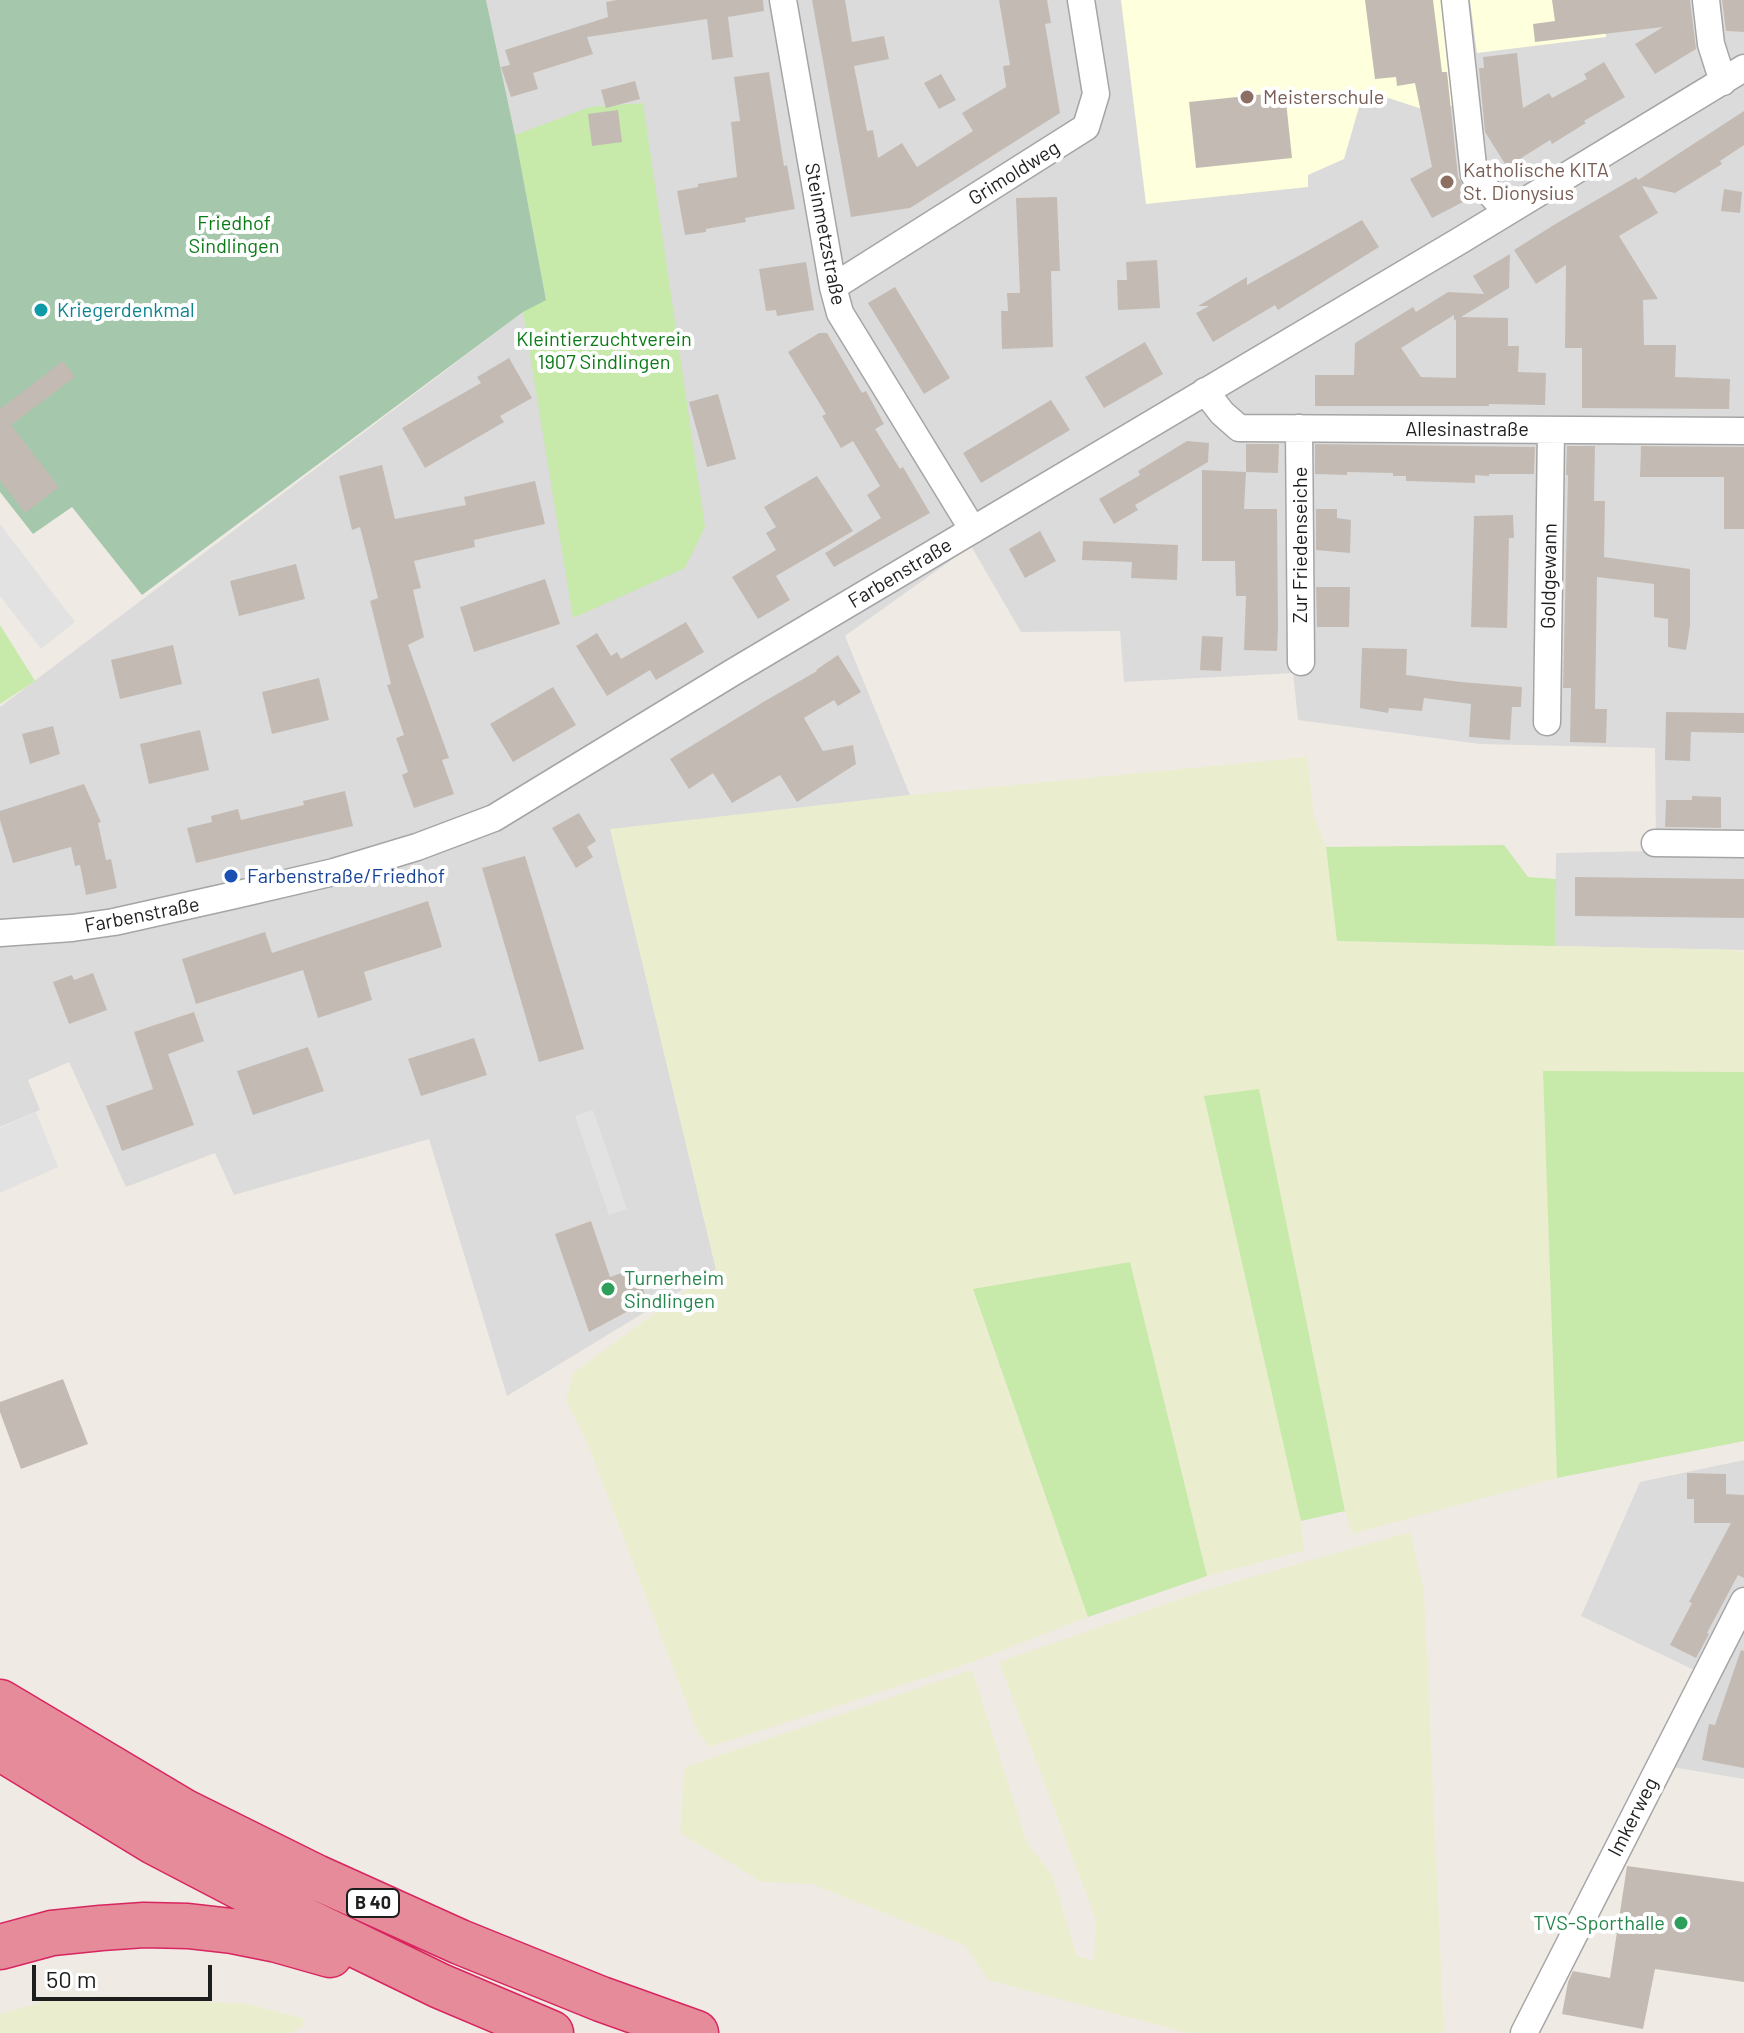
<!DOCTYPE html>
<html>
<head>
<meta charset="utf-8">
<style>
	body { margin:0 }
	#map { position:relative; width:1744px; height:2033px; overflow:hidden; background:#efebe4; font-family:Barlow,sans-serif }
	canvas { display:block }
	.scale { position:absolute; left:32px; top:1965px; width:180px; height:36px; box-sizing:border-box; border:4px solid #1e1e1e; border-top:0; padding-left:10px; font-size:24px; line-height:28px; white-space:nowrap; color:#1e1e1e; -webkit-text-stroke:6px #fff; paint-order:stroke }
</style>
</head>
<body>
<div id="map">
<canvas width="1744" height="2033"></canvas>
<div class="scale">50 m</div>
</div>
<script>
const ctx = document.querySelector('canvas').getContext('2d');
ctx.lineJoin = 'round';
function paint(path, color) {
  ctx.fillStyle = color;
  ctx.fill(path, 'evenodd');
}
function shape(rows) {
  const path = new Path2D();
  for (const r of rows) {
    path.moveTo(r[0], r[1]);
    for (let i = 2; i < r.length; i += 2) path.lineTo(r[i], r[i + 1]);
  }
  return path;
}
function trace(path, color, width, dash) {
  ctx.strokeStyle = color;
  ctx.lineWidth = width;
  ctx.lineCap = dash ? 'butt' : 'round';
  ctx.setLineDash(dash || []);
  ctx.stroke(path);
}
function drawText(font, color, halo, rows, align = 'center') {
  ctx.font = font + ' Barlow,sans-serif';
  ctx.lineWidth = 8;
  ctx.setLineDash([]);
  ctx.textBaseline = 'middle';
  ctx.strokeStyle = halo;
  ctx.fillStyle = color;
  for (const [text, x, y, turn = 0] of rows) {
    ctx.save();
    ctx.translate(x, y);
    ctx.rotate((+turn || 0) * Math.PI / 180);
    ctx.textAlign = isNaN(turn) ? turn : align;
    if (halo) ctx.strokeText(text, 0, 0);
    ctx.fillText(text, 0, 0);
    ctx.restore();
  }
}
const residential = shape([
	[486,0,1744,0,1744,950,1555,946,1556,853,1656,851,1655,748,1480,744,1298,720,1293,673,1124,682,1120,631,1021,632,971,546,845,636,910,795,611,830,716,1269,507,1396,429,1139,234,1195,215,1153,126,1187,69,1062,28,1080,40,1110,0,1127,0,707,523,312,546,299,515,135],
	[1744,1460,1744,1779,1666,1766,1711,1678,1581,1616,1640,1482]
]);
const education = shape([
	[1121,0,1443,0,1457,105,1422,109,1364,90,1344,159,1308,175,1308,187,1146,204],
	[1470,0,1601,0,1606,37,1477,53]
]);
const farmland = shape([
	[1307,757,1314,816,1326,847,1337,941,1737,950,1744,954,1744,1072,1543,1072,1557,1478,1352,1534,1345,1511,1259,1090,1304,1551,1207,1576,1130,1262,973,1290,1088,1617,967,1664,710,1747,698,1733,589,1447,566,1400,574,1372,716,1269,610,829,910,795],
	[1410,1532,1424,1591,1444,2033,1188,2033,988,1980,966,1946,812,1884,762,1882,680,1833,685,1767,972,1670,1027,1843,1052,1875,1077,1956,1094,1961,1096,1920,999,1662,1203,1591],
	[115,1996,247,2004,302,2018,305,2025,291,2033,0,2033,0,2014,56,1998]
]);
const grass = shape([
	[643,103,705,527,685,568,573,618,523,312,546,299,515,135,590,107],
	[0,625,35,681,0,704],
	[1504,845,1528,877,1556,879,1555,946,1337,941,1326,847],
	[1543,1071,1744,1072,1744,1441,1557,1478],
	[1259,1089,1345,1511,1301,1521,1204,1096],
	[1130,1262,1207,1576,1088,1617,973,1289]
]);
const cemetery = shape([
	[0,0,486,0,515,135,546,300,523,312,142,595,72,507,33,534,0,492]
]);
const parking = shape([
	[0,524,75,622,41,649,0,596],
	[593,1110,627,1209,609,1215,575,1116],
	[36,1112,58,1167,0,1193,0,1128]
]);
const building = shape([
	[617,0,763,0,764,11,728,17,733,57,712,60,707,19,587,37,593,54,533,73,538,89,511,97,501,67,510,65,505,50,608,17,606,2],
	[812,0,845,0,852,42,884,36,889,59,854,66,867,131,873,130,878,158,902,143,917,167,973,131,962,113,1006,87,1003,66,1010,65,999,0,1047,0,1051,23,1045,24,1060,113,910,208,851,217],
	[1365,0,1433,0,1442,72,1447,72,1458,177,1465,189,1467,200,1432,218,1410,179,1432,167,1415,83,1397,86,1396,77,1375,79],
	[1552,0,1690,0,1696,49,1655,74,1635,44,1663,27,1535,42,1533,24,1555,21],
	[1722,0,1744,0,1744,32,1726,31],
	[1517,53,1523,108,1549,93,1552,98,1587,79,1584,74,1604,62,1625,97,1584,121,1586,123,1552,144,1550,140,1507,167,1485,132,1479,68,1484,68,1483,57],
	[769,72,784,166,787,165,795,209,745,218,746,222,706,229,706,232,685,235,677,191,698,187,698,184,737,177,731,122,740,121,734,77],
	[941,74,956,100,939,109,924,83],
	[635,81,640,99,606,108,601,90],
	[1285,92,1292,158,1196,168,1189,102],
	[618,110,622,142,592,146,588,114],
	[1744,111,1744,145,1720,161,1722,164,1675,193,1642,186,1658,213,1619,236,1658,299,1643,300,1644,345,1676,345,1675,377,1730,379,1729,409,1582,408,1582,348,1565,348,1566,265,1536,284,1514,250,1557,223,1636,177,1638,180],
	[1724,189,1742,192,1740,213,1721,211],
	[1057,197,1060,271,1051,271,1053,347,1002,349,1001,311,1008,311,1007,293,1020,293,1016,198],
	[1362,220,1379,247,1278,310,1275,305,1213,342,1196,313,1209,306,1198,306,1247,277,1247,285],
	[1510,254,1509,288,1461,317,1508,318,1508,346,1519,346,1518,372,1546,373,1545,405,1489,404,1489,406,1315,406,1315,375,1354,375,1355,343,1413,307,1416,312,1448,292,1484,294,1473,276],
	[1454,315,1454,321,1456,319,1456,378,1421,377,1401,348],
	[1157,260,1160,308,1118,310,1117,280,1127,280,1126,262],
	[806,262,814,310,777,316,776,310,766,311,759,269],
	[895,287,950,378,924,394,868,303],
	[819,333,827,333,862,393,866,391,884,424,875,429,900,469,903,467,930,513,834,567,825,553,881,518,867,495,880,486,853,441,841,448,822,416,826,414,788,352],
	[1145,342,1163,374,1104,408,1085,377],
	[509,358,532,398,500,416,504,422,425,468,402,428,481,383,477,377],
	[63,361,75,377,11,425,59,487,25,513,0,480,0,409],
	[718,394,736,459,707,467,689,402],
	[1051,400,1070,430,981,483,963,453],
	[1187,441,1209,443,1208,462,1135,505,1138,510,1114,524,1099,499,1140,475,1138,471],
	[1246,444,1279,444,1278,473,1246,472],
	[1315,444,1535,447,1534,474,1489,474,1489,476,1475,475,1475,483,1406,481,1406,476,1393,476,1393,473,1347,472,1347,475,1315,474],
	[1567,446,1595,446,1594,501,1605,501,1604,557,1690,569,1690,626,1686,650,1668,647,1668,619,1654,617,1654,584,1597,577,1595,709,1607,709,1606,743,1570,742,1571,688,1563,688,1568,475,1566,475],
	[1641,446,1744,447,1744,529,1724,529,1724,477,1640,477],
	[382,465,395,519,466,505,464,497,535,481,545,524,474,540,475,547,414,561,421,588,413,590,424,637,408,645,449,758,442,760,454,794,414,808,402,775,408,772,396,738,404,735,387,685,391,684,370,601,378,598,360,527,352,530,339,476],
	[1202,470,1246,472,1244,509,1277,509,1278,627,1277,651,1244,650,1246,596,1236,596,1235,561,1202,561],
	[817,476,853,531,776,576,790,600,758,619,732,577,776,550,766,533,776,527,764,507],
	[1316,509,1337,509,1337,518,1351,520,1350,553,1316,550],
	[1513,515,1514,538,1509,538,1507,628,1471,627,1474,516],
	[1040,531,1056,561,1025,578,1009,549],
	[1083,541,1178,545,1177,580,1131,578,1132,562,1082,560],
	[296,564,305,599,239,616,230,581],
	[545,579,560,624,474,652,460,607],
	[1316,587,1350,587,1349,627,1317,627],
	[686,622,704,652,656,680,650,670,607,696,576,646,597,633,611,656,617,652,621,659],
	[1202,636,1223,637,1221,671,1200,670],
	[173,645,182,684,120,699,111,660],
	[1362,648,1407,649,1406,675,1461,682,1522,687,1521,707,1512,707,1510,740,1469,737,1471,704,1424,698,1422,711,1389,708,1388,713,1360,708],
	[838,655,861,692,838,706,834,700,804,718,823,751,853,745,856,764,797,802,780,775,732,803,713,773,689,789,670,759,765,701,817,671,816,670],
	[319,678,329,720,272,734,262,692],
	[553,687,576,725,513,762,490,724],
	[1666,712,1744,713,1744,733,1691,732,1690,761,1665,760],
	[53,726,60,754,30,764,22,734],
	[200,730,209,770,149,784,140,744],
	[84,784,101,822,98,823,106,860,111,859,117,888,86,895,80,865,75,866,71,847,13,863,0,820,0,811],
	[345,791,353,826,196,863,187,828,212,822,211,816,238,809,241,820,304,805,303,801],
	[1692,796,1721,797,1721,828,1665,827,1666,800,1692,800],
	[579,813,596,841,587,847,593,857,576,868,552,828],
	[525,856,584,1049,539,1062,482,868],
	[1575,877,1744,879,1744,918,1575,916],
	[428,901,442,947,364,972,372,1000,318,1018,303,970,196,1004,182,959,265,932,272,953],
	[93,973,107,1010,69,1024,53,982,72,975,74,980],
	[194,1012,204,1041,168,1054,194,1125,122,1151,106,1106,153,1089,134,1032],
	[474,1038,487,1075,421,1096,408,1059],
	[308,1047,324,1091,253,1115,237,1071],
	[591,1221,610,1277,636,1268,647,1301,589,1332,555,1234],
	[63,1379,88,1444,21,1469,0,1412,0,1402],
	[1687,1473,1726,1474,1726,1494,1744,1495,1744,1578,1738,1575,1707,1633,1709,1634,1696,1658,1670,1645,1692,1603,1689,1602,1731,1523,1694,1523,1694,1499,1687,1499],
	[1741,1650,1744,1651,1744,1768,1702,1760,1709,1724,1715,1725],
	[1627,1866,1744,1882,1744,1982,1655,1969,1643,2029,1562,2014,1568,1982,1573,1971,1610,1978]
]);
const street = shape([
	[783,0,833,287,840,313,973,530],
	[1455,0,1474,175,1507,212],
	[1706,0,1711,44,1723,82],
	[833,287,1086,127,1096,94,1081,0],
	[1205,391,1222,413,1239,428,1744,431],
	[1299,428,1301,662],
	[1547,722,1551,430],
	[1655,843,1744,844],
	[0,933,72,928,114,922,235,895,334,872,417,847,494,818,735,671,1461,240,1744,68],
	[1524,2033,1744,1601]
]);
const highway = shape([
	[0,1702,183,1811,316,1877,460,1942,601,1999,696,2033],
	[0,1748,154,1842,292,1914,440,1986,551,2033],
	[0,1947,52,1933,101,1928,144,1925,188,1926,232,1931,277,1940,330,1955]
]);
const markers = [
	[1247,97,8,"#8d6e63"],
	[1447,182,8,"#8d6e63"],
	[41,310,8,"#0f9aa8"],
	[231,876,8,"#1a4fb4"],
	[608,1289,8,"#2e9e5b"],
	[1681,1923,8,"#2e9e5b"]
];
const shields = [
	[373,1903,52]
];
const shieldNames = [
	["B 40",373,1903]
];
const educationNames = [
	["Meisterschule",1263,97],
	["Katholische KITA",1463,170],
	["St. Dionysius",1463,193]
];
const streetNames = [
	["Grimoldweg",1014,173,-32],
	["Steinmetzstraße",825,234,79],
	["Allesinastraße",1467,429],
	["Zur Friedenseiche",1300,545,-90],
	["Farbenstraße",900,573,-31],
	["Goldgewann",1549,576,-89],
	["Farbenstraße",142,915,-11],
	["Imkerweg",1633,1817,-63]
];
const parkNames = [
	["Friedhof",234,223],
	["Sindlingen",234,246],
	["Kleintierzuchtverein",604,339],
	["1907 Sindlingen",604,362]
];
const cultureNames = [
	["Kriegerdenkmal",57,310]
];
const transitNames = [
	["Farbenstraße/Friedhof",247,876]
];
const leisureNames = [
	["Turnerheim",624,1278],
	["Sindlingen",624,1301],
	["TVS-Sporthalle",1665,1923,"right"]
];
paint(residential, '#dcdbdb');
paint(education, '#feffdc');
paint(farmland, '#ebedcf');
paint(grass, '#c7e9a9');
paint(cemetery, '#a5c7ab');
paint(parking, '#e2e2e2');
paint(building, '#c3bbb3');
trace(street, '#a5a5a5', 29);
trace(highway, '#d8255f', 47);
trace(street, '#fff', 26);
trace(highway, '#e68b9a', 44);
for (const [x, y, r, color] of markers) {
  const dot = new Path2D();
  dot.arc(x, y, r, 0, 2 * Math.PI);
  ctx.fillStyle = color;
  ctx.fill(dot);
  trace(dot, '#fff', 3);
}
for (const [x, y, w] of shields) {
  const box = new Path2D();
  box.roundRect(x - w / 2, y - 14, w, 28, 6);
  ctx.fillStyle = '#fff';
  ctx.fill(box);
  trace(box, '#1e1e1e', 2);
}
drawText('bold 18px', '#1e1e1e', null, shieldNames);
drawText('20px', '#785e54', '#fff', educationNames, 'left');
drawText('20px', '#1e1e1e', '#fff', streetNames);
drawText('20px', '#0c7b17', '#fff', parkNames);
drawText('20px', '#0d838f', '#fff', cultureNames, 'left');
drawText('20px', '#164399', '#fff', transitNames, 'left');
drawText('20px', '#27864d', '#fff', leisureNames, 'left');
</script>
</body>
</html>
